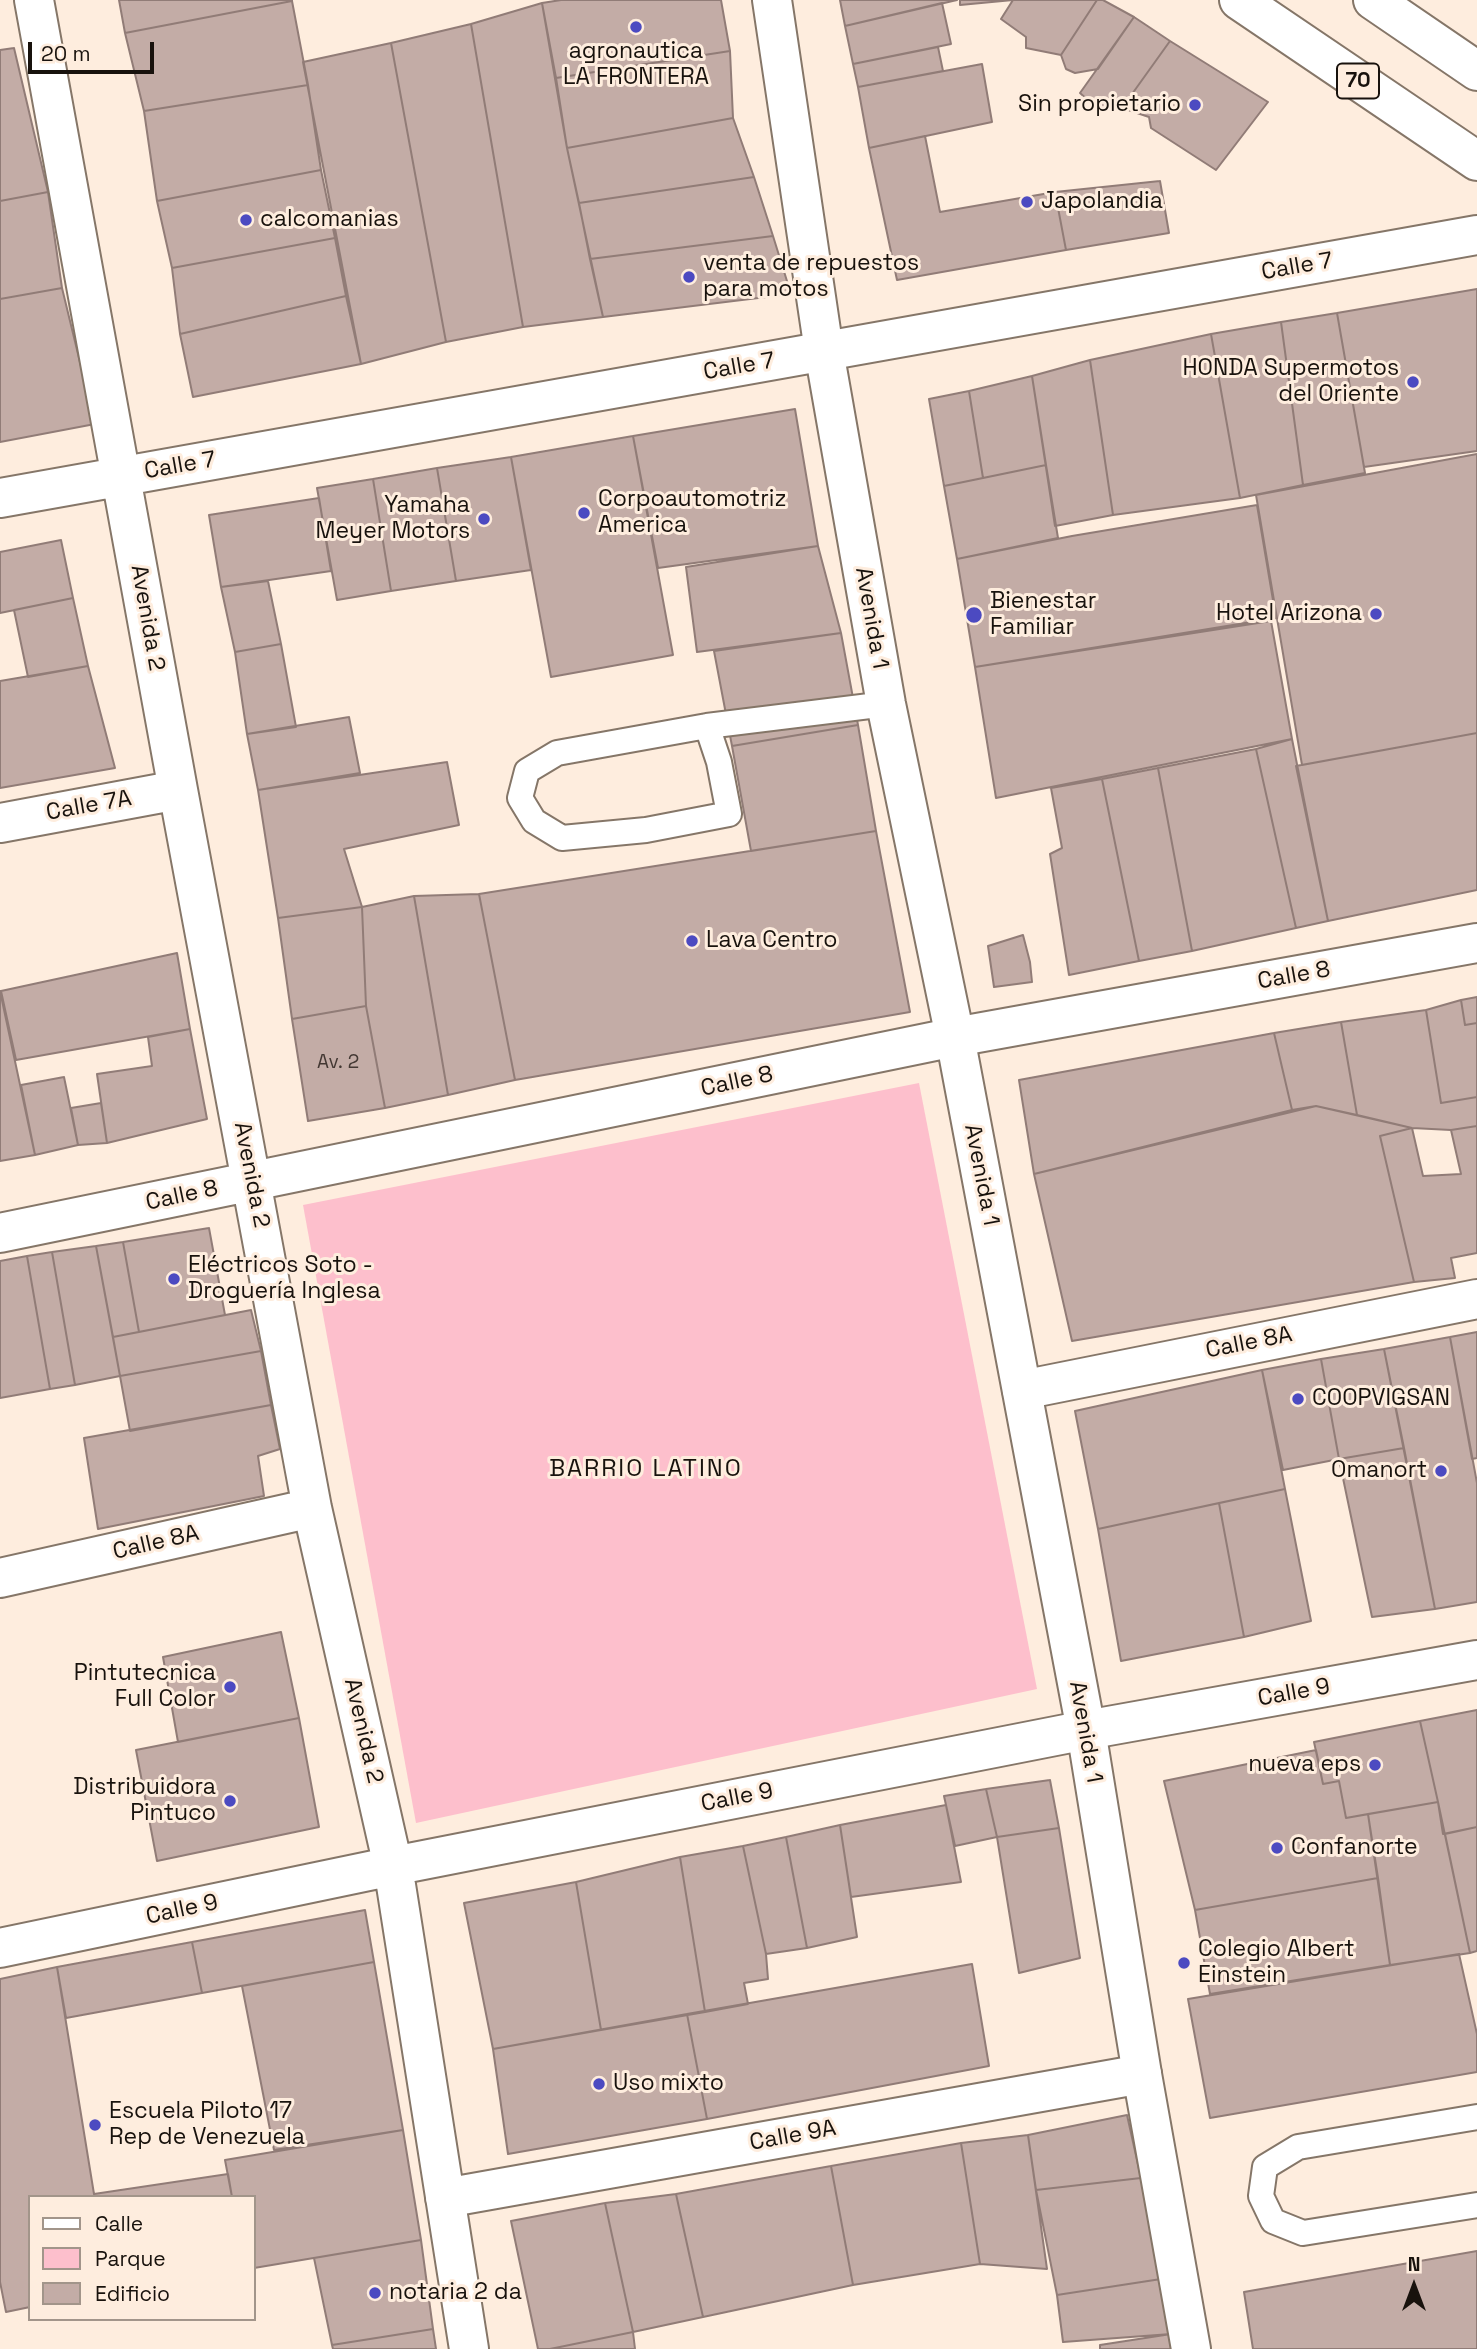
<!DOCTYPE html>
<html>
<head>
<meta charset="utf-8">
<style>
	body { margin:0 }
	#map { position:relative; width:1477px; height:2349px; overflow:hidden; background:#feedde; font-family:"Space Grotesk",sans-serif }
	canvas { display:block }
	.legend { position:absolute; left:28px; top:2195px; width:228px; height:126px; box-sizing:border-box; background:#feedde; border:2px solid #a2958a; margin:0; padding:9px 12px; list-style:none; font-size:21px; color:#18120d }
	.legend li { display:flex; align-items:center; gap:14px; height:35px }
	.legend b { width:35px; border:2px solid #a2958a }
	.north { position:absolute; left:1379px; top:2251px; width:70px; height:70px; -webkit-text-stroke:5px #feedde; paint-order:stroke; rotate:0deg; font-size:19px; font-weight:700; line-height:28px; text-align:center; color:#18120d }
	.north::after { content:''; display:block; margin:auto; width:24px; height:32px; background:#18120d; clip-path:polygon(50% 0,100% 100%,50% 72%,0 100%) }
	.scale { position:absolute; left:28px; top:42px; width:126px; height:32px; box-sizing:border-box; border:4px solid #18120d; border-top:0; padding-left:9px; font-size:21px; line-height:24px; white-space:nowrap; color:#18120d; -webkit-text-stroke:5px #feedde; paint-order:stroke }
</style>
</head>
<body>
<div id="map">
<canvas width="1477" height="2349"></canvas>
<ul class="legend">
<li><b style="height:9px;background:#fff"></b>Calle</li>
<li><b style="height:19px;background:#fdbfcc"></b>Parque</li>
<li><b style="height:19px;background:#c3aca6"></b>Edificio</li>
</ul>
<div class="north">N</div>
<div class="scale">20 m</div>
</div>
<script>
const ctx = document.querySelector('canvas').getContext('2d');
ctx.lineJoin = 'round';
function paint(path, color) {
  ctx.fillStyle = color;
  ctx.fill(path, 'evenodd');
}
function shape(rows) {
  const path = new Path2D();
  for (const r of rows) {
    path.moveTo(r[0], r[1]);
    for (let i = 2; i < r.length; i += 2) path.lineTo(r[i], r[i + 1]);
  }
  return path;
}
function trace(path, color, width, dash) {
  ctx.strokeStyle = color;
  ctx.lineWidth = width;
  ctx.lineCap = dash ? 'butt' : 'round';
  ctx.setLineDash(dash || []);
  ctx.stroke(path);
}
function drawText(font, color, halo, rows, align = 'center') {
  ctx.font = font + ' "Space Grotesk",sans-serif';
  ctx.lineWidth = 6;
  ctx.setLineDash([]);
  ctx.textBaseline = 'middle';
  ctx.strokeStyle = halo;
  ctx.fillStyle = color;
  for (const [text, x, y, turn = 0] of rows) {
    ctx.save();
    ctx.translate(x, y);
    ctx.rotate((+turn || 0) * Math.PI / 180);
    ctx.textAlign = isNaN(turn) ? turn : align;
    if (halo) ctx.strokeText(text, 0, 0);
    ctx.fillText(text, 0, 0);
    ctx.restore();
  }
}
const green = shape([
	[919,1083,1037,1689,416,1823,303,1205]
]);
const building = shape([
	[119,0,292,0,292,1,125,33,119,0],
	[561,0,721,0,730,51,556,78,542,3,561,0],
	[840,0,957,0,845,26,840,0],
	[960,0,1013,0,960,5,960,0],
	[1013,0,1097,0,1061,55,1026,48,1026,37,1001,19,1013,0],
	[1097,0,1103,0,1134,17,1098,69,1075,73,1066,69,1061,55,1097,0],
	[292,1,308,85,144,111,125,33,292,1],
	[542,3,567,148,603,317,523,327,471,24,542,3],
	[942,3,951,44,853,64,845,26,942,3],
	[1134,17,1170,41,1122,108,1098,109,1080,93,1134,17],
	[471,24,523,327,446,342,391,43,471,24],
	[1170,41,1268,102,1216,170,1151,128,1149,117,1122,108,1170,41],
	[391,43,446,342,361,364,303,62,391,43],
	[938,47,943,71,858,87,853,64,938,47],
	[14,48,48,192,0,201,0,50,14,48],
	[730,51,733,118,567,148,556,78,730,51],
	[982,64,992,122,869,148,858,87,982,64],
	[308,85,321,170,157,201,144,111,308,85],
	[733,118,754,177,579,203,567,148,733,118],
	[925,136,940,212,1055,192,1066,250,897,280,869,148,925,136],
	[321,170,335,238,172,268,157,201,321,170],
	[754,177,773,236,590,259,579,203,754,177],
	[1160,181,1169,233,1066,250,1055,192,1160,181],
	[48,192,62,288,0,299,0,201,48,192],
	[773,236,791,294,603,317,590,259,773,236],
	[335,238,346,296,180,334,172,268,335,238],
	[62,288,95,424,0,442,0,299,62,288],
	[1477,289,1477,451,1364,467,1337,313,1477,289],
	[346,296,361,364,193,397,180,334,346,296],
	[1337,313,1365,473,1303,485,1281,322,1337,313],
	[1281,322,1303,485,1240,498,1211,334,1281,322],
	[1211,334,1240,498,1113,515,1090,360,1211,334],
	[1090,360,1113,515,1055,526,1032,376,1090,360],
	[1032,376,1046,465,983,478,969,391,1032,376],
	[969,391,983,478,944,486,929,399,969,391],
	[795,409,818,546,658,568,633,436,795,409],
	[633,436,673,655,551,677,511,457,633,436],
	[1477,454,1477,733,1302,765,1256,495,1477,454],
	[511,457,531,570,456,581,437,468,511,457],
	[1046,465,1058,538,957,559,944,486,1046,465],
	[437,468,456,581,391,591,373,479,437,468],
	[373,479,391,591,337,600,317,488,373,479],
	[319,498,331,571,221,587,209,515,319,498],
	[1257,505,1276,618,975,667,957,559,1072,536,1257,505],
	[61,540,73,598,0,613,0,552,61,540],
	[818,546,841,633,697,652,686,567,818,546],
	[268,581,281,644,235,652,221,587,268,581],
	[73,598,88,666,28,677,14,610,73,598],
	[1271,621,1292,739,996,798,975,667,1271,621],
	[841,633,858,725,732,746,714,651,841,633],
	[281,644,296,727,247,734,235,652,281,644],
	[88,666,115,768,0,788,0,681,88,666],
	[349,717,360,773,258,790,247,734,349,717],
	[858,725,876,831,751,851,732,746,858,725],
	[1477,733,1477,890,1328,921,1296,766,1477,733],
	[1292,739,1328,921,1296,928,1256,749,1292,739],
	[1256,749,1296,928,1192,951,1158,768,1256,749],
	[447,762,459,825,344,849,362,907,278,918,258,790,447,762],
	[1158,768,1192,951,1139,961,1102,779,1158,768],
	[1102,779,1139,961,1069,975,1050,854,1062,848,1051,788,1102,779],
	[876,831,910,1012,515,1080,479,894,876,831],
	[479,894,515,1080,448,1095,414,896,479,894],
	[414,896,448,1095,385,1108,366,1006,362,907,414,896],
	[362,907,366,1006,292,1019,278,918,362,907],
	[1023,935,1030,962,1032,982,994,987,988,946,1023,935],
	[177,953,190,1029,16,1060,1,991,177,953],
	[0,991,35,1155,0,1161,0,991],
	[1477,997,1477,1023,1465,1025,1461,1000,1477,997],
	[1461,1000,1465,1025,1477,1023,1477,1097,1441,1103,1426,1010,1461,1000],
	[366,1006,385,1108,308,1121,292,1019,366,1006],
	[1426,1010,1441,1103,1477,1097,1477,1126,1451,1130,1412,1128,1357,1115,1341,1022,1426,1010],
	[1341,1022,1357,1115,1316,1106,1292,1110,1274,1033,1341,1022],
	[190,1029,207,1119,107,1143,97,1074,152,1066,148,1037,190,1029],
	[1274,1033,1292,1110,1034,1174,1019,1080,1274,1033],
	[64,1077,78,1145,35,1155,21,1085,64,1077],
	[101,1103,107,1143,78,1145,71,1108,101,1103],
	[1316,1106,1412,1128,1380,1136,1414,1282,1072,1341,1034,1174,1316,1106],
	[1477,1126,1477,1253,1451,1258,1455,1278,1414,1282,1380,1136,1412,1128,1423,1176,1461,1174,1451,1130,1477,1126],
	[209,1228,225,1315,139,1332,123,1242,209,1228],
	[123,1242,139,1332,113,1337,96,1246,123,1242],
	[96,1246,120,1376,75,1385,52,1252,96,1246],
	[52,1252,75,1385,50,1389,27,1256,52,1252],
	[27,1256,50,1389,0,1398,0,1261,27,1256],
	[251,1310,261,1351,120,1376,113,1337,251,1310],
	[1477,1332,1477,1458,1472,1459,1450,1337,1477,1332],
	[1450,1337,1477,1483,1477,1602,1435,1609,1384,1349,1450,1337],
	[1384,1349,1404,1448,1339,1459,1321,1359,1384,1349],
	[261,1351,271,1405,130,1431,120,1376,261,1351],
	[1321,1359,1339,1459,1283,1470,1262,1370,1321,1359],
	[1262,1370,1285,1489,1098,1529,1075,1411,1262,1370],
	[271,1405,280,1449,258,1456,264,1496,98,1529,84,1438,271,1405],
	[1404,1448,1435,1609,1372,1617,1339,1459,1404,1448],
	[1285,1489,1311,1621,1244,1637,1219,1503,1285,1489],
	[1219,1503,1244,1637,1121,1661,1098,1529,1219,1503],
	[281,1632,299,1718,178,1742,163,1657,281,1632],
	[1477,1710,1477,1827,1443,1834,1438,1802,1420,1721,1477,1710],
	[299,1718,319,1827,157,1861,136,1750,299,1718],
	[1420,1721,1438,1802,1346,1818,1339,1781,1323,1784,1314,1742,1420,1721],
	[1316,1750,1323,1784,1339,1781,1346,1818,1368,1814,1378,1878,1195,1910,1164,1781,1316,1750],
	[1050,1780,1059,1828,997,1837,986,1789,1050,1780],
	[986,1789,997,1837,955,1846,944,1796,986,1789],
	[1438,1802,1470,1953,1390,1965,1368,1814,1438,1802],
	[946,1805,961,1882,851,1897,840,1825,946,1805],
	[840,1825,857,1937,807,1948,786,1837,840,1825],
	[1477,1827,1477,1951,1470,1953,1445,1834,1477,1827],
	[1059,1828,1080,1958,1019,1973,997,1837,1059,1828],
	[786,1837,807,1948,766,1954,743,1846,786,1837],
	[743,1846,766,1954,768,1979,744,1983,748,2004,705,2012,680,1857,743,1846],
	[680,1857,705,2012,601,2030,576,1882,680,1857],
	[1378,1878,1390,1965,1210,1994,1195,1910,1378,1878],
	[576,1882,601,2030,493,2049,464,1903,576,1882],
	[365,1910,374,1962,202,1993,192,1942,365,1910],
	[192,1942,202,1993,66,2018,57,1967,192,1942],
	[1459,1954,1477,2034,1477,2072,1210,2118,1188,1999,1459,1954],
	[374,1962,403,2130,274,2150,242,1986,374,1962],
	[972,1964,989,2066,707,2119,687,2014,972,1964],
	[57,1967,94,2194,228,2174,232,2197,30,2197,30,2307,6,2312,0,2282,0,1979,57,1967],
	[687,2014,707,2119,508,2154,493,2049,687,2014],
	[1127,2115,1141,2178,1036,2190,1028,2135,1127,2115],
	[403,2130,421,2240,254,2268,254,2197,232,2197,225,2160,403,2130],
	[1028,2135,1047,2269,980,2264,961,2143,1028,2135],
	[961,2143,980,2264,853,2285,831,2166,961,2143],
	[831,2166,853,2285,703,2317,676,2194,831,2166],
	[1141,2178,1161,2279,1057,2295,1036,2190,1141,2178],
	[676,2194,703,2317,633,2332,605,2203,676,2194],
	[605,2203,633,2332,550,2349,538,2349,511,2221,605,2203],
	[421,2240,433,2329,332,2345,314,2258,421,2240],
	[1477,2251,1477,2349,1253,2349,1244,2292,1477,2251],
	[1161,2279,1171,2334,1063,2342,1057,2295,1161,2279],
	[433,2329,436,2349,333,2349,332,2345,433,2329],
	[633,2332,635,2349,550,2349,633,2332],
	[1171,2334,1174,2349,1100,2349,1100,2345,1171,2334]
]);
const lane = shape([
	[707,726,719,762,729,814,646,830,562,838,534,821,520,798,527,771,557,753,707,726,886,704],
	[1477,2117,1298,2147,1265,2167,1261,2196,1273,2221,1303,2233,1477,2205]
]);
const street = shape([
	[34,0,178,790,312,1508,393,1866,469,2349],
	[0,498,1477,235],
	[0,823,178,790],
	[0,1233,955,1037,1477,943],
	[1022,1390,1477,1299],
	[0,1578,312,1508],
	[0,1948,393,1866,1086,1730,1477,1660],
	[445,2198,1142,2074]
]);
const secondary = shape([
	[772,0,824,351,886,704,955,1037,1086,1730,1142,2074,1191,2349]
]);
const primary = shape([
	[1239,0,1477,161],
	[1373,0,1477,71]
]);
const markers = [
	[636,27,7,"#4c4ac1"],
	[1195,105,7,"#4c4ac1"],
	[1027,202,7,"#4c4ac1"],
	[246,220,7,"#4c4ac1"],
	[689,277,7,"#4c4ac1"],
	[1413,382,7,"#4c4ac1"],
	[584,513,7,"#4c4ac1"],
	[484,519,7,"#4c4ac1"],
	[1376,614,7,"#4c4ac1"],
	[974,615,9,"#4c4ac1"],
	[692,941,7,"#4c4ac1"],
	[174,1279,7,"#4c4ac1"],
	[1298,1399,7,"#4c4ac1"],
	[1441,1471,7,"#4c4ac1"],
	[230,1687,7,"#4c4ac1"],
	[1375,1765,7,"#4c4ac1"],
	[230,1801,7,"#4c4ac1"],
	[1277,1848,7,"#4c4ac1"],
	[1184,1963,7,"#4c4ac1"],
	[599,2084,7,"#4c4ac1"],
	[95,2125,7,"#4c4ac1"],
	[375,2293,7,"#4c4ac1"]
];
const numberNames = [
	["Av. 2",338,1063]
];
const shields = [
	[1358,81,42]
];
const shieldNames = [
	["70",1358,81]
];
const poiNames = [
	["agronautica",636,52,"center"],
	["LA FRONTERA",636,78,"center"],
	["Sin propietario",1181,105,"right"],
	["Japolandia",1041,202],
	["calcomanias",260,220],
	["venta de repuestos",703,264],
	["para motos",703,290],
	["HONDA Supermotos",1399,369,"right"],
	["del Oriente",1399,395,"right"],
	["Corpoautomotriz",598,500],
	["America",598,526],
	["Yamaha",470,506,"right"],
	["Meyer Motors",470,532,"right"],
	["Bienestar",990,602],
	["Familiar",990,628],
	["Hotel Arizona",1362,614,"right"],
	["Lava Centro",706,941],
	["Eléctricos Soto -",188,1266],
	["Droguería Inglesa",188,1292],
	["COOPVIGSAN",1312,1399],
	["Omanort",1427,1471,"right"],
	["Pintutecnica",216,1674,"right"],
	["Full Color",216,1700,"right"],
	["nueva eps",1361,1765,"right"],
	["Distribuidora",216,1788,"right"],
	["Pintuco",216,1814,"right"],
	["Confanorte",1291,1848],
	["Colegio Albert",1198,1950],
	["Einstein",1198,1976],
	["Uso mixto",613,2084],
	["Escuela Piloto 17",109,2112],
	["Rep de Venezuela",109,2138],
	["notaria 2 da",389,2293]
];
const streetNames = [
	["Calle 7",1297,267,-10],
	["Calle 7",739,367,-10],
	["Calle 7",180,466,-10],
	["Avenida 2",147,618,80],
	["Avenida 1",871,618,80],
	["Calle 7A",89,806,-10],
	["Calle 8",1294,976,-10],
	["Calle 8",737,1082,-12],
	["Avenida 2",251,1175,79],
	["Avenida 1",981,1175,79],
	["Calle 8",182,1196,-12],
	["Calle 8A",1249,1343,-11],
	["Calle 8A",156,1543,-13],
	["Calle 9",1294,1693,-10],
	["Avenida 2",363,1731,77],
	["Avenida 1",1085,1732,80],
	["Calle 9",737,1798,-11],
	["Calle 9",182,1910,-12],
	["Calle 9A",793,2136,-10]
];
const neighbourhoodNames = [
	["BARRIO LATINO",646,1469]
];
paint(green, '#fdbfcc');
paint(building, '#c3aca6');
trace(building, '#917c77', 2);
trace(lane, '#857668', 28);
trace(street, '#857668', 42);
trace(secondary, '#857668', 42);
trace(primary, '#857668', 42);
trace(lane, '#fff', 24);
trace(street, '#fff', 38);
trace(secondary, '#fff', 38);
trace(primary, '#fff', 38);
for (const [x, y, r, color] of markers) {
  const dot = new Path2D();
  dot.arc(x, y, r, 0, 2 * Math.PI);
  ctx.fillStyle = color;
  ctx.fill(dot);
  trace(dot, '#feedde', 2.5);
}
drawText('19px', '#433833', null, numberNames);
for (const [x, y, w] of shields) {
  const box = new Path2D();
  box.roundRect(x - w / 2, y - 17.5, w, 35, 5);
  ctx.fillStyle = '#feedde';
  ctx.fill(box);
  trace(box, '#18120d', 2);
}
drawText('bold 21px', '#18120d', null, shieldNames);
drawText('23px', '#18120d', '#feedde', poiNames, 'left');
drawText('23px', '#18120d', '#feedde', streetNames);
ctx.letterSpacing = '2px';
drawText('24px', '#18120d', '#feedde', neighbourhoodNames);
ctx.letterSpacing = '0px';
</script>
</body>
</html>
